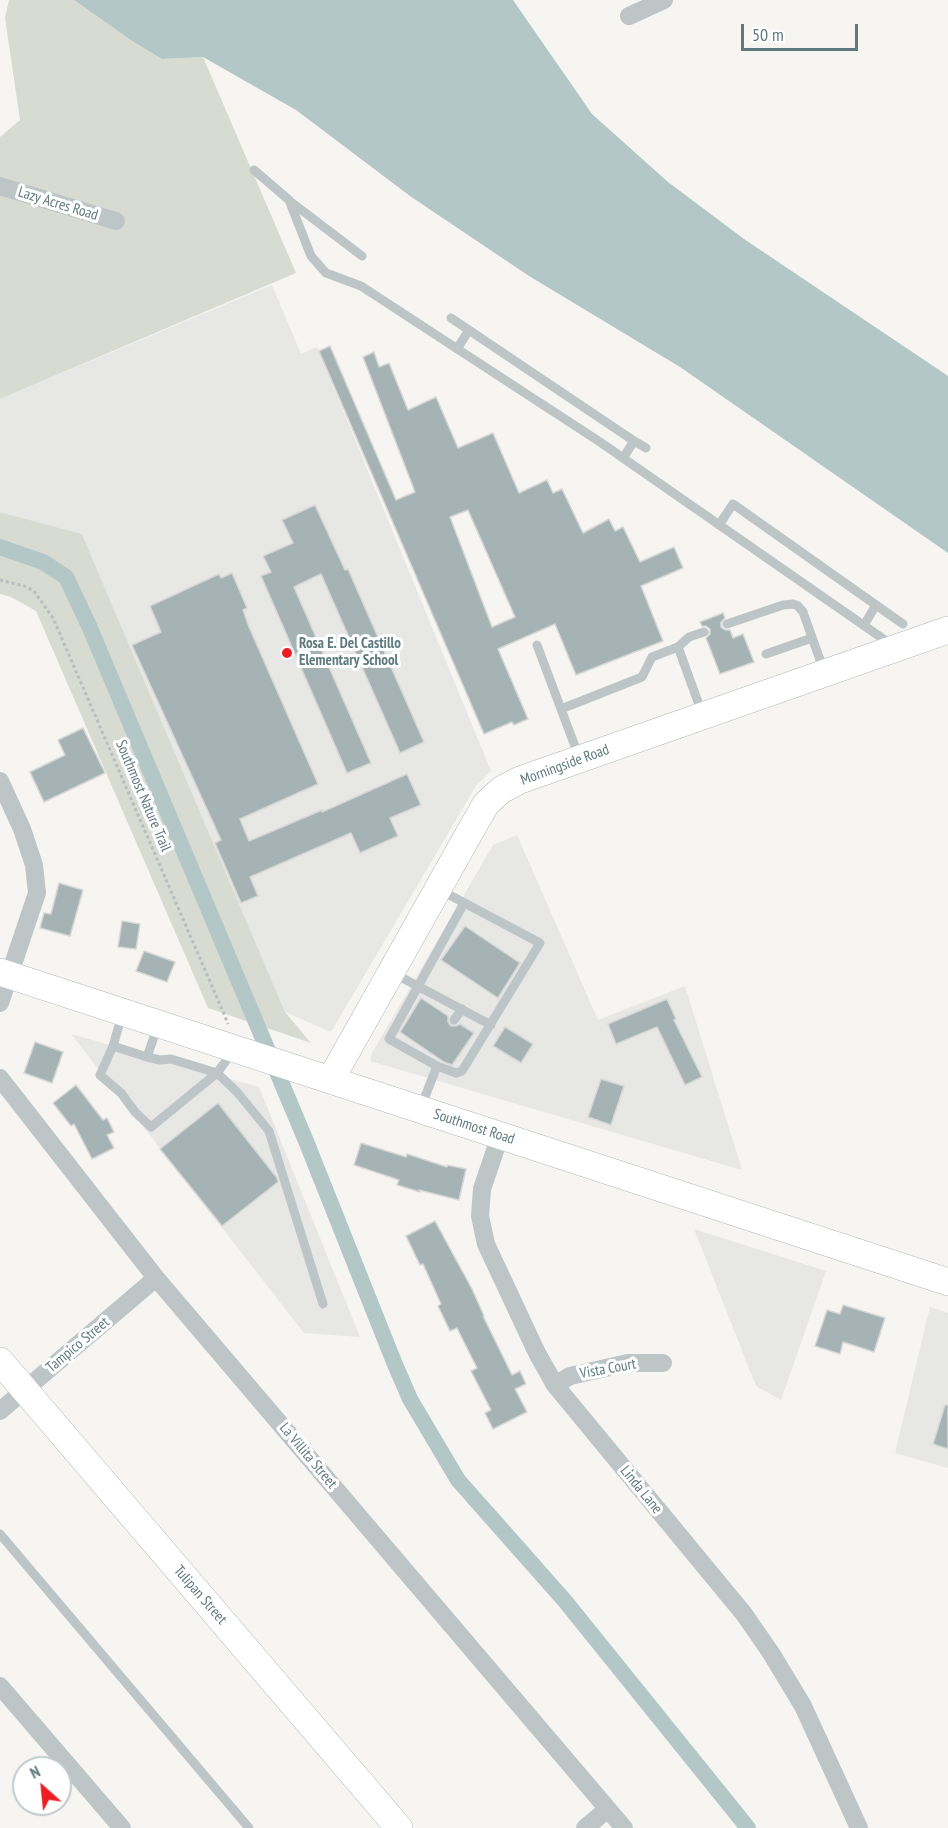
<!DOCTYPE html>
<html>
<head>
<meta charset="utf-8">
<style>
	body { margin:0 }
	#map { position:relative; width:948px; height:1828px; overflow:hidden; background:#f6f5f2; font-family:"PT Sans Narrow",sans-serif }
	canvas { display:block }
	.north { position:absolute; left:12px; top:1756px; width:60px; height:60px; box-sizing:border-box; background:#fff; border:2px solid #bfcacc; border-radius:50%; rotate:333deg; font-size:16px; font-weight:700; line-height:24px; text-align:center; color:#5f7a7f }
	.north::after { content:''; display:block; margin:auto; width:21px; height:27px; background:#ec1d23; clip-path:polygon(50% 0,100% 100%,50% 72%,0 100%) }
	.scale { position:absolute; left:741px; top:24px; width:117px; height:27px; box-sizing:border-box; border:3px solid #5f7a7f; border-top:0; padding-left:8px; font-size:18px; line-height:21px; white-space:nowrap; color:#5f7a7f; -webkit-text-stroke:4px #fff; paint-order:stroke }
</style>
</head>
<body>
<div id="map">
<canvas width="948" height="1828"></canvas>
<div class="north">N</div>
<div class="scale">50 m</div>
</div>
<script>
const ctx = document.querySelector('canvas').getContext('2d');
ctx.lineJoin = 'round';
function paint(path, color) {
  ctx.fillStyle = color;
  ctx.fill(path, 'evenodd');
}
function shape(rows) {
  const path = new Path2D();
  for (const r of rows) {
    path.moveTo(r[0], r[1]);
    for (let i = 2; i < r.length; i += 2) path.lineTo(r[i], r[i + 1]);
  }
  return path;
}
function trace(path, color, width, dash) {
  ctx.strokeStyle = color;
  ctx.lineWidth = width;
  ctx.lineCap = dash ? 'butt' : 'round';
  ctx.setLineDash(dash || []);
  ctx.stroke(path);
}
function drawText(font, color, halo, rows, align = 'center') {
  ctx.font = font + ' "PT Sans Narrow",sans-serif';
  ctx.lineWidth = 6;
  ctx.setLineDash([]);
  ctx.textBaseline = 'middle';
  ctx.strokeStyle = halo;
  ctx.fillStyle = color;
  for (const [text, x, y, turn = 0] of rows) {
    ctx.save();
    ctx.translate(x, y);
    ctx.rotate((+turn || 0) * Math.PI / 180);
    ctx.textAlign = isNaN(turn) ? turn : align;
    if (halo) ctx.strokeText(text, 0, 0);
    ctx.fillText(text, 0, 0);
    ctx.restore();
  }
}
const built = shape([
	[272,285,301,354,317,347,491,771,476,786,331,1032,285,1012,82,534,0,512,0,399],
	[517,835,598,1020,685,986,742,1170,370,1061,372,1053,493,845],
	[71,1034,259,1087,360,1337,304,1333],
	[694,1229,826,1271,781,1400,756,1386],
	[930,1307,948,1313,948,1468,895,1453]
]);
const green = shape([
	[9,0,74,0,132,41,162,59,203,57,296,273,0,399,0,137,20,120,5,18],
	[0,512,82,534,285,1012,311,1043,208,1008,36,611,11,597,0,594]
]);
const water = shape([
	[74,0,513,0,592,114,668,182,744,239,948,376,948,553,680,367,529,276,410,196,296,110,203,57,162,59,132,41]
]);
const canal = shape([
	[0,547,43,562,66,577,90,628,306,1141,394,1362,410,1399,458,1480,565,1601,748,1828]
]);
const building = shape([
	[330,346,396,500,415,492,363,357,374,352,379,367,389,363,408,410,436,397,458,448,493,433,519,493,547,480,553,493,562,489,583,533,609,519,615,531,623,527,640,562,674,547,683,568,641,586,663,641,576,675,555,624,498,649,528,719,514,725,512,722,484,734,319,351,330,346],
	[468,510,515,617,492,627,450,517,468,510],
	[315,505,345,570,348,569,424,742,400,753,321,574,294,587,371,763,347,773,261,576,271,572,263,556,293,543,282,520,315,505],
	[232,573,247,608,243,610,249,627,318,784,240,819,249,841,322,810,322,812,407,774,421,805,390,818,398,836,360,853,351,833,250,877,258,896,241,903,215,843,221,840,132,645,161,632,150,606,219,574,221,578,232,573],
	[723,613,725,618,721,622,721,627,725,630,730,630,733,638,743,634,754,662,720,674,706,638,710,634,710,629,706,626,702,626,700,622,723,613],
	[83,728,105,773,44,802,30,772,65,755,58,740,83,728],
	[59,883,83,890,70,936,40,928,44,913,51,914,59,883],
	[122,921,140,924,136,949,118,947,122,921],
	[465,926,520,963,498,998,441,960,465,926],
	[144,951,175,962,167,982,136,971,144,951],
	[421,998,448,1016,448,1022,451,1026,456,1026,460,1024,474,1033,452,1065,444,1062,400,1032,421,998],
	[667,999,676,1019,674,1020,702,1077,685,1085,657,1027,616,1044,608,1024,667,999],
	[505,1027,533,1044,521,1063,493,1046,505,1027],
	[35,1042,63,1052,52,1083,24,1073,35,1042],
	[601,1079,624,1086,611,1125,588,1117,601,1079],
	[76,1085,103,1120,107,1118,114,1132,107,1135,114,1148,92,1159,74,1124,71,1126,53,1103,76,1085],
	[218,1103,277,1178,278,1182,222,1226,160,1149,218,1103],
	[361,1143,406,1157,407,1154,447,1167,447,1165,466,1169,459,1200,419,1190,420,1192,397,1185,399,1180,354,1165,361,1143],
	[435,1221,472,1289,484,1316,483,1316,512,1375,520,1371,526,1384,515,1389,527,1412,493,1429,485,1413,491,1410,471,1371,477,1368,457,1328,450,1331,438,1306,441,1304,423,1264,420,1265,406,1236,435,1221],
	[843,1305,885,1318,874,1352,843,1342,840,1354,815,1346,827,1310,840,1314,843,1305],
	[945,1405,948,1405,948,1449,933,1444,945,1405]
]);
const path = shape([
	[0,580,24,586,34,591,53,618,224,1014,228,1024]
]);
const lane = shape([
	[254,170,289,200,311,256,326,273,361,286,600,442,892,645],
	[291,202,362,256],
	[451,318,634,441,623,458],
	[457,349,469,330],
	[634,441,646,448],
	[719,525,733,504,876,605,864,625],
	[876,605,903,624],
	[727,624,783,605,793,604,798,606,803,612,824,671],
	[537,645,579,757],
	[678,647,689,637,704,632],
	[766,654,812,638],
	[561,709,642,677,652,657,678,647,702,713],
	[393,973,491,1025],
	[122,1015,113,1046,100,1075,121,1093,135,1112,151,1127,217,1073,233,1051],
	[454,1020,462,1009],
	[113,1046,147,1057,158,1025],
	[147,1057,160,1060,171,1059,217,1073,237,1092,269,1131,323,1304],
	[437,1066,389,1039,464,903],
	[421,1107,437,1066,456,1073,462,1071,540,943,440,890],
	[0,1534,249,1828]
]);
const street = shape([
	[629,16,664,0],
	[0,186,116,221],
	[0,781,22,829,34,865,37,893,0,1003],
	[0,1078,156,1278,624,1828],
	[500,1136,482,1189,480,1216,486,1244,537,1353,555,1385,744,1614,771,1653,803,1706,859,1828],
	[555,1385,570,1376,628,1363,663,1363],
	[0,1411,156,1278],
	[0,1686,122,1828],
	[585,1828,608,1809]
]);
const secondary = shape([
	[0,972,948,1282],
	[331,1079,475,823,486,804,501,790,520,780,948,630],
	[0,1361,399,1828]
]);
const markers = [
	[287,653,6,"#ec1d23"]
];
const streetNames = [
	["Lazy Acres Road",58,204,17],
	["Morningside Road",565,765,-20],
	["Southmost Nature Trail",143,796,67],
	["Southmost Road",474,1127,18],
	["Tampico Street",78,1345,-40],
	["Vista Court",608,1369,-10],
	["La Villita Street",308,1456,50],
	["Linda Lane",641,1490,51],
	["Tulipan Street",200,1595,49]
];
const poiNames = [
	["Rosa E. Del Castillo",299,644],
	["Elementary School",299,661]
];
paint(built, '#e7e7e6');
paint(green, '#d7dbd1');
paint(water, '#b3c7c7');
trace(canal, '#b3c7c7', 16);
paint(building, '#a5b3b5');
trace(building, '#d7d7d5', 1.5);
trace(secondary, '#aeb8ba', 28);
trace(path, '#b8bdbe', 3, [3, 3]);
trace(lane, '#bec5c7', 9);
trace(street, '#bec5c7', 18);
trace(secondary, '#fff', 27);
for (const [x, y, r, color] of markers) {
  const dot = new Path2D();
  dot.arc(x, y, r, 0, 2 * Math.PI);
  ctx.fillStyle = color;
  ctx.fill(dot);
  trace(dot, '#fff', 2);
}
drawText('15px', '#5f7a7f', '#fff', streetNames);
drawText('bold 15px', '#5f7a7f', '#fff', poiNames, 'left');
</script>
</body>
</html>
